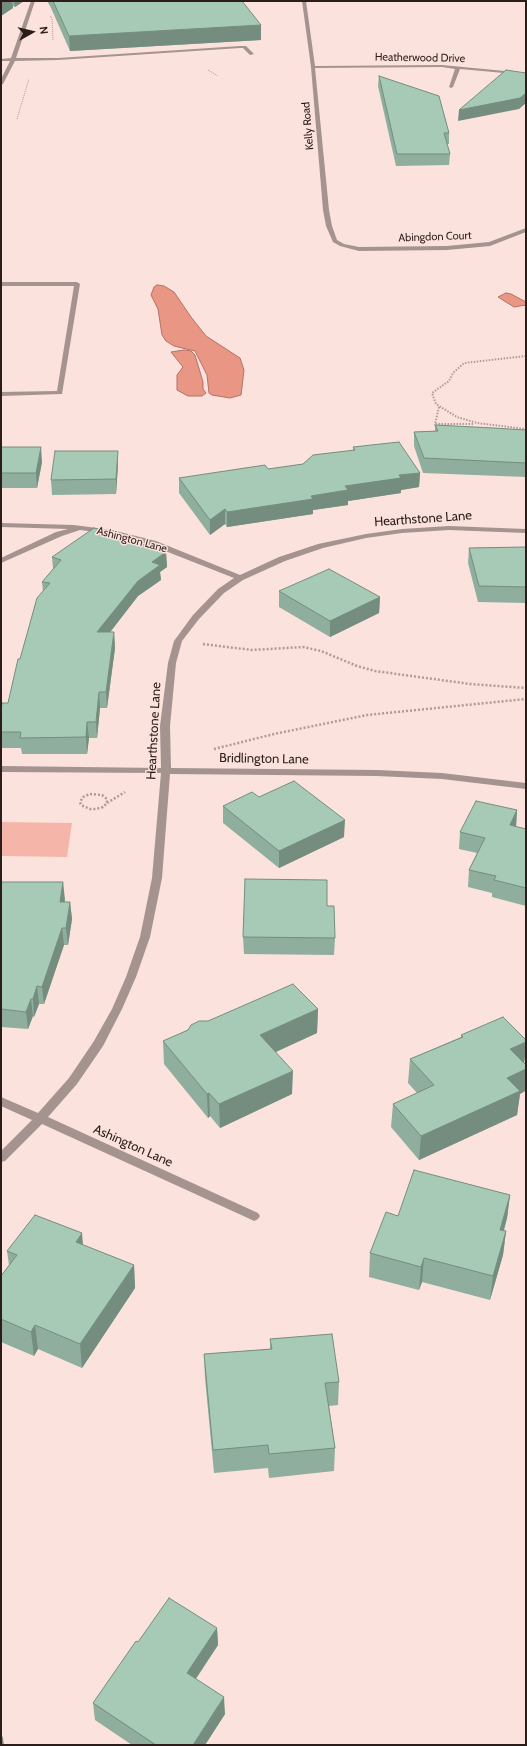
<!DOCTYPE html>
<html>
<head>
<meta charset="utf-8">
<style>
	body { margin:0 }
	#map { position:relative; width:527px; height:1746px; overflow:hidden; background:#fbe2dd; font-family:Cabin,sans-serif }
	canvas { display:block }
	.frame { position:absolute; inset:0; border:2px solid #2c1d1a; pointer-events:none }
	.north { position:absolute; left:12px; top:12px; width:40px; height:40px; -webkit-text-stroke:3px #fbe2dd; paint-order:stroke; rotate:82deg; font-size:11px; font-weight:700; line-height:16px; text-align:center; color:#2c1d1a }
	.north::after { content:''; display:block; margin:auto; width:14px; height:18px; background:#2c1d1a; clip-path:polygon(50% 0,100% 100%,50% 72%,0 100%) }
</style>
</head>
<body>
<div id="map">
<canvas width="527" height="1746"></canvas>
<div class="frame"></div>
<div class="north">N</div>
</div>
<script>
const ctx = document.querySelector('canvas').getContext('2d');
ctx.lineJoin = 'round';
function paint(path, color) {
  ctx.fillStyle = color;
  ctx.fill(path, 'evenodd');
}
function shape(rows) {
  const path = new Path2D();
  for (const r of rows) {
    path.moveTo(r[0], r[1]);
    for (let i = 2; i < r.length; i += 2) path.lineTo(r[i], r[i + 1]);
  }
  return path;
}
function trace(path, color, width, dash) {
  ctx.strokeStyle = color;
  ctx.lineWidth = width;
  ctx.lineCap = dash ? 'butt' : 'round';
  ctx.setLineDash(dash || []);
  ctx.stroke(path);
}
function drawText(font, color, halo, rows, align = 'center') {
  ctx.font = font + ' Cabin,sans-serif';
  ctx.lineWidth = 3;
  ctx.setLineDash([]);
  ctx.textBaseline = 'middle';
  ctx.strokeStyle = halo;
  ctx.fillStyle = color;
  for (const [text, x, y, turn = 0] of rows) {
    ctx.save();
    ctx.translate(x, y);
    ctx.rotate((+turn || 0) * Math.PI / 180);
    ctx.textAlign = isNaN(turn) ? turn : align;
    if (halo) ctx.strokeText(text, 0, 0);
    ctx.fillText(text, 0, 0);
    ctx.restore();
  }
}
const green = shape([
	[1,822,72,823,67,857,1,856]
]);
const water = shape([
	[157,285,164,286,174,292,191,317,206,336,240,358,244,370,241,395,230,398,212,395,209,393,207,375,195,351,174,346,166,341,162,335,158,309,151,295,154,287,157,285],
	[506,293,511,294,526,302,526,305,514,307,498,297,506,293],
	[184,350,191,351,195,355,203,382,203,389,206,393,202,396,188,396,177,390,177,375,183,367,171,352,184,350]
]);
const pathFar2 = shape([
	[50,16,52,18,53,40],
	[208,70,218,76],
	[17,119,29,79]
]);
const pathFar1 = shape([
	[526,356,464,363,453,373,449,381,432,393,436,404,457,417,477,423,526,429],
	[439,407,435,424,473,424]
]);
const path = shape([
	[203,644,252,650,303,647,321,651,357,666,375,671,470,684,526,688],
	[214,749,274,734,367,715,526,699],
	[90,794,102,795,107,799,107,803,103,807,96,809,90,809,81,805,80,802,83,797,90,794],
	[107,803,125,792]
]);
const lane = shape([
	[31,1,35,1,16,58,58,58,240,46,246,46,254,54,250,55,243,48,240,48,58,60,15,61,3,84,1,85,1,79,10,61,1,61,1,59,11,58,31,1],
	[1,282,77,282,80,284,62,394,1,396,1,392,57,391,74,286,1,286,1,282]
]);
const street = shape([
	[302,1,306,1,315,66,442,65,526,73,526,75,460,69,453,87,451,88,449,87,455,69,442,67,315,68,329,210,332,226,337,240,344,244,359,247,447,246,489,242,526,228,526,232,490,246,447,250,359,251,340,246,333,242,326,226,323,210,311,67,302,1],
	[1,523,74,525,112,530,156,541,240,575,279,557,318,544,366,534,402,529,449,526,526,529,526,533,449,530,402,533,366,538,323,548,285,561,243,580,224,593,199,619,182,641,176,663,170,726,171,768,377,770,442,773,526,783,526,789,442,779,377,776,170,774,162,878,150,937,136,977,122,1009,103,1046,77,1084,48,1117,258,1213,260,1216,258,1219,254,1221,250,1219,42,1124,5,1161,1,1162,1,1151,32,1120,1,1106,1,1097,38,1113,69,1078,94,1041,112,1009,126,977,140,937,152,878,161,773,1,772,1,766,161,768,160,726,168,663,174,641,193,615,218,589,234,578,150,545,112,534,80,530,62,536,1,563,1,558,56,532,68,529,1,527,1,523]
]);
const wall = shape([
	[1,1,24,1,15,7,13,6,13,8,1,16],
	[47,1,242,1,261,40,70,51,51,8,50,6],
	[379,76,449,133,449,144,447,144,450,154,449,165,396,166,378,86],
	[435,425,526,430,526,477,423,473,414,446,414,432,435,431],
	[1,447,42,462,37,488,1,488],
	[353,447,420,473,419,487,401,490,401,493,348,501,348,505,313,510,313,514,227,527,225,524,210,535,179,493,179,478,268,469,303,464,353,450],
	[118,465,116,494,52,495,51,480],
	[526,547,526,603,478,602,468,563,469,548],
	[166,552,167,567,160,572,161,580,138,596,110,632,114,632,115,648,107,708,100,708,97,738,89,738,87,754,22,754,21,748,1,748,1,711,8,703,43,592,42,582,53,569,52,557],
	[279,591,380,597,379,613,330,637,279,607],
	[259,797,344,837,279,868,223,823,223,806],
	[517,810,516,827,526,829,526,906,492,897,492,893,468,887,469,870,477,853,459,849,460,832],
	[1,882,63,882,64,902,70,902,72,919,68,945,64,945,44,1004,39,1004,34,1017,33,1016,28,1029,1,1027],
	[327,906,335,938,334,955,244,954,243,937],
	[318,1009,317,1033,276,1052,292,1094,220,1128,210,1116,208,1118,164,1064,163,1041,208,1021],
	[461,1035,524,1063,526,1065,525,1091,520,1094,517,1115,419,1160,391,1127,393,1104,417,1093,408,1083,410,1059,461,1037],
	[510,1195,507,1218,504,1231,506,1231,503,1255,490,1300,422,1282,419,1290,369,1277,370,1253,398,1216],
	[83,1245,134,1265,135,1288,82,1368,38,1349,34,1356,1,1342,1,1276,9,1265,7,1251],
	[270,1339,339,1382,338,1405,329,1406,335,1448,334,1471,269,1478,268,1468,214,1473,205,1378,204,1354,270,1349],
	[217,1628,218,1645,196,1679,225,1714,205,1745,132,1745,95,1720,93,1703,138,1642]
]);
const shadedWall = shape([
	[1,1,12,1,13,8,1,16],
	[14,1,24,1,15,7],
	[261,25,261,40,70,51,69,36],
	[526,93,526,103,519,109,458,121,459,110],
	[41,447,42,462,37,488,36,473],
	[118,451,118,465,116,494,116,479],
	[420,473,419,487,401,490,401,493,348,501,348,505,313,510,313,514,227,527,227,512,311,496,345,486,399,475],
	[225,509,225,524,210,535,210,520],
	[166,552,167,567,160,572,161,580,138,596,98,648,97,632,152,562],
	[380,597,379,613,330,637,330,621],
	[114,632,115,648,107,708,106,692],
	[99,692,100,708,97,738,96,722],
	[87,722,89,738,87,754,86,737],
	[517,810,516,827,510,825],
	[345,820,344,837,279,868,279,851],
	[63,882,65,900,61,919,60,902],
	[70,902,72,919,68,945,66,928],
	[62,928,64,945,44,1004,42,987],
	[37,986,39,1004,34,1017,33,999],
	[31,999,33,1016,28,1029,26,1012],
	[318,1009,317,1033,260,1059,260,1035],
	[526,1042,526,1049,524,1065,510,1049],
	[526,1069,525,1091,520,1094,517,1115,419,1160,421,1136,507,1078],
	[293,1071,292,1094,220,1128,219,1104],
	[209,1093,210,1116,208,1118,207,1094],
	[510,1195,507,1218,497,1253,500,1230],
	[506,1231,503,1255,490,1300,493,1276],
	[82,1233,84,1257,76,1242],
	[424,1258,422,1282,419,1290,421,1267],
	[134,1265,135,1288,82,1368,80,1344],
	[35,1325,38,1349,34,1356,31,1332],
	[217,1628,218,1645,188,1690,187,1673],
	[224,1697,225,1714,205,1745,193,1745],
	[3,1739,4,1745,1,1745,1,1740]
]);
const building = shape([
	[53,1,242,1,261,25,69,36,53,1],
	[506,70,526,73,526,93,520,98,459,110,506,70],
	[379,76,439,96,449,133,444,133,450,154,397,154,379,76],
	[435,425,494,428,526,430,526,463,424,458,414,432,438,431,435,425],
	[399,442,420,473,399,475,401,478,345,486,348,490,311,496,313,499,227,512,225,509,210,520,179,478,265,465,268,469,303,464,313,455,355,450,353,447,399,442],
	[1,447,41,447,36,473,1,473,1,447],
	[55,451,118,451,116,479,51,480,55,451],
	[94,528,166,552,152,562,160,565,138,581,97,632,114,632,106,692,99,692,96,722,87,722,86,737,20,738,21,732,1,732,1,711,2,703,8,703,18,659,20,659,37,598,50,583,42,582,61,560,52,557,94,528],
	[526,547,526,587,479,586,469,548,526,547],
	[329,569,380,597,330,621,279,591,329,569],
	[294,781,345,820,279,851,223,806,252,792,259,797,294,781],
	[476,801,517,810,510,825,526,829,526,888,494,880,496,876,469,870,485,838,460,832,476,801],
	[245,879,327,880,327,906,334,906,335,938,243,937,245,879],
	[1,882,63,882,60,902,70,902,66,928,62,928,42,987,37,986,33,999,31,999,26,1012,1,1009,1,882],
	[293,984,318,1009,260,1035,293,1071,219,1104,209,1093,207,1094,163,1041,188,1030,191,1025,199,1021,208,1021,293,984],
	[503,1017,526,1040,526,1042,510,1049,526,1065,526,1069,507,1078,520,1091,421,1136,393,1104,434,1085,410,1059,463,1037,461,1035,503,1017],
	[414,1170,510,1195,500,1230,506,1231,493,1276,424,1258,421,1267,370,1253,386,1212,398,1216,414,1170],
	[35,1215,82,1233,76,1242,134,1265,80,1344,35,1325,31,1332,1,1319,1,1276,17,1255,7,1251,35,1215],
	[332,1334,339,1382,325,1383,335,1448,269,1454,268,1445,213,1450,204,1354,272,1349,270,1339,332,1334],
	[169,1598,217,1628,187,1673,224,1697,193,1745,156,1745,93,1703,136,1641,138,1642,169,1598],
	[1,1735,3,1739,1,1740,1,1735]
]);
const farStreetnames = [
	["Heatherwood Drive",420,58,1],
	["Kelly Road",308,126,-95],
	["Abingdon Court",435,237,-2],
	["Ashington Lane",132,540,15]
];
const streetNames = [
	["Hearthstone Lane",423,519,-4],
	["Hearthstone Lane",154,731,-87],
	["Bridlington Lane",264,759,1],
	["Ashington Lane",133,1146,24]
];
paint(green, '#f5b6a9');
paint(water, '#ea9685');
trace(water, '#b17265', 1);
trace(pathFar2, '#b09b96', 1, [1, 1]);
trace(pathFar1, '#b09b96', 2, [1.5, 1.5]);
trace(path, '#b09b96', 2.5, [2, 2]);
paint(lane, '#a4938f');
paint(street, '#a4938f');
paint(wall, '#8fae9d');
paint(shadedWall, '#748d7f');
paint(building, '#a6cab6');
trace(building, '#748d7f', 1);
drawText('11px', '#2c1d1a', '#fbe2dd', farStreetnames);
drawText('13px', '#2c1d1a', '#fbe2dd', streetNames);
</script>
</body>
</html>
